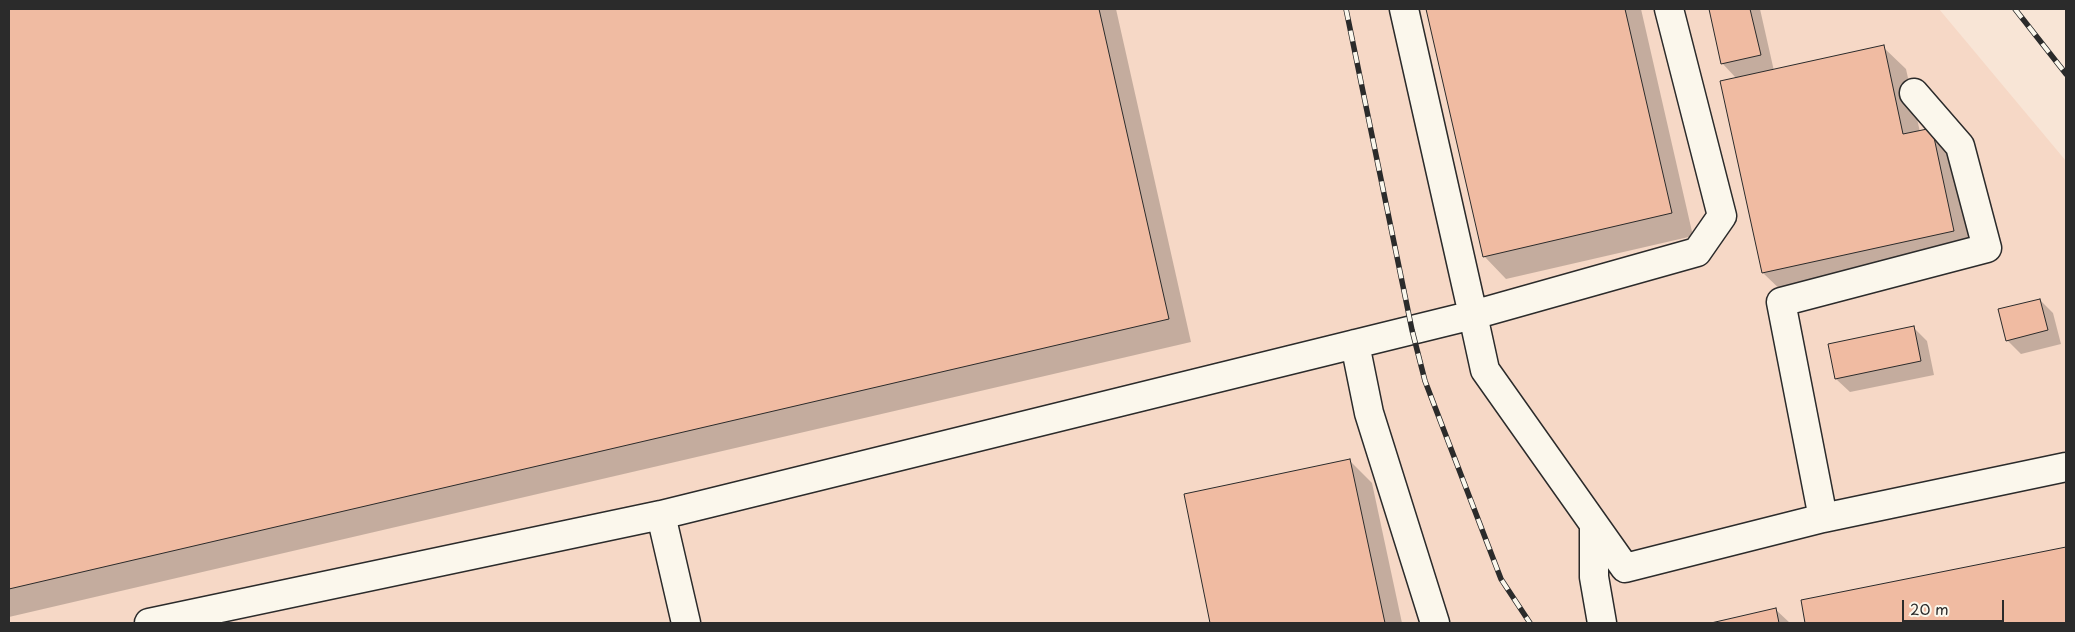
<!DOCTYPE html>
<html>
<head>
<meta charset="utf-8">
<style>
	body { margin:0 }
	#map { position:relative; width:2075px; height:632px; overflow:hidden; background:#f8e5d6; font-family:"Playpen Sans",sans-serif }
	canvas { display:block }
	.frame { position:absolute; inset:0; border:10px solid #2b2b2b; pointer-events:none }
	.scale { position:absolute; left:1902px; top:600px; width:102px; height:22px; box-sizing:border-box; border:2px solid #2b2b2b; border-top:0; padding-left:6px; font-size:15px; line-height:18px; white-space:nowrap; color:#2b2b2b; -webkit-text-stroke:4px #fbf7ec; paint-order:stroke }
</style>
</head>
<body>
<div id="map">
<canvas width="2075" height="632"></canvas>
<div class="frame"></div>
<div class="scale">20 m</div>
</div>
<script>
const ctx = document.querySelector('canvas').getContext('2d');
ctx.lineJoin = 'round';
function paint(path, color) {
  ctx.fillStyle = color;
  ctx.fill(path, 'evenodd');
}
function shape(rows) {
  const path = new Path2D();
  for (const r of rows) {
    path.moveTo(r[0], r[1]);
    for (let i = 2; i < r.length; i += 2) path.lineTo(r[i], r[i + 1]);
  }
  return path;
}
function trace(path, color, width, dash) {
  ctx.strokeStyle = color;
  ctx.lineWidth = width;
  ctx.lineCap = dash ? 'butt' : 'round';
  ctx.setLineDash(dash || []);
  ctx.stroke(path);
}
const built = shape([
	[9,9,1939,9,2066,161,2066,623,9,623]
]);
const shadow = shape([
	[9,9,1116,9,1191,342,9,617],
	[1427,9,1641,9,1693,236,1506,279,1484,256],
	[1710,9,1760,9,1774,71,1883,47,1906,69,1920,132,1931,129,1954,152,1976,254,1786,295,1763,273,1721,82,1737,79,1722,63],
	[2040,300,2053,313,2061,344,2021,354,2007,340],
	[1914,328,1927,341,1934,375,1850,392,1836,379],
	[1350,461,1372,483,1402,623,1212,623,1185,495],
	[2066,548,2066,623,1807,623,1802,601],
	[1775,609,1790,623,1716,623]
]);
const building = shape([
	[9,9,1099,9,1169,319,9,589,9,9],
	[1426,9,1625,9,1672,213,1483,257,1426,9],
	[1709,9,1750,9,1761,55,1721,64,1709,9],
	[1884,45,1903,134,1932,128,1954,231,1762,273,1720,81,1884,45],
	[2040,299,2048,330,2006,341,1998,309,2040,299],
	[1914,326,1921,361,1835,379,1828,344,1914,326],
	[1350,459,1385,623,1210,623,1184,494,1350,459],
	[2066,547,2066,623,1805,623,1801,600,2066,547],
	[1776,608,1779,623,1711,623,1776,608]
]);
const minor = shape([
	[1404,9,1473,315,1697,252,1722,216,1669,9],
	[1355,344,1369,413,1435,623],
	[661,515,686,623],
	[1823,518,2066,467],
	[1594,525,1594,577,1602,623],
	[149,623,661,515,1473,315,1485,370,1625,568,1823,518,1781,302,1987,248,1960,146,1914,93]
]);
const rail = shape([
	[1346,9,1412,330,1425,381,1501,579,1530,623],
	[2015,9,2066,74]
]);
paint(built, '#f6d8c6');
paint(shadow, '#0003');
paint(building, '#f0bba2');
trace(building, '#2b2b2b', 1);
trace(minor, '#2b2b2b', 31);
trace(minor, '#fbf7ec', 28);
trace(rail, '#2b2b2b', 5.5);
trace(rail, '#fbf7ec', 4, [11]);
</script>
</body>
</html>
